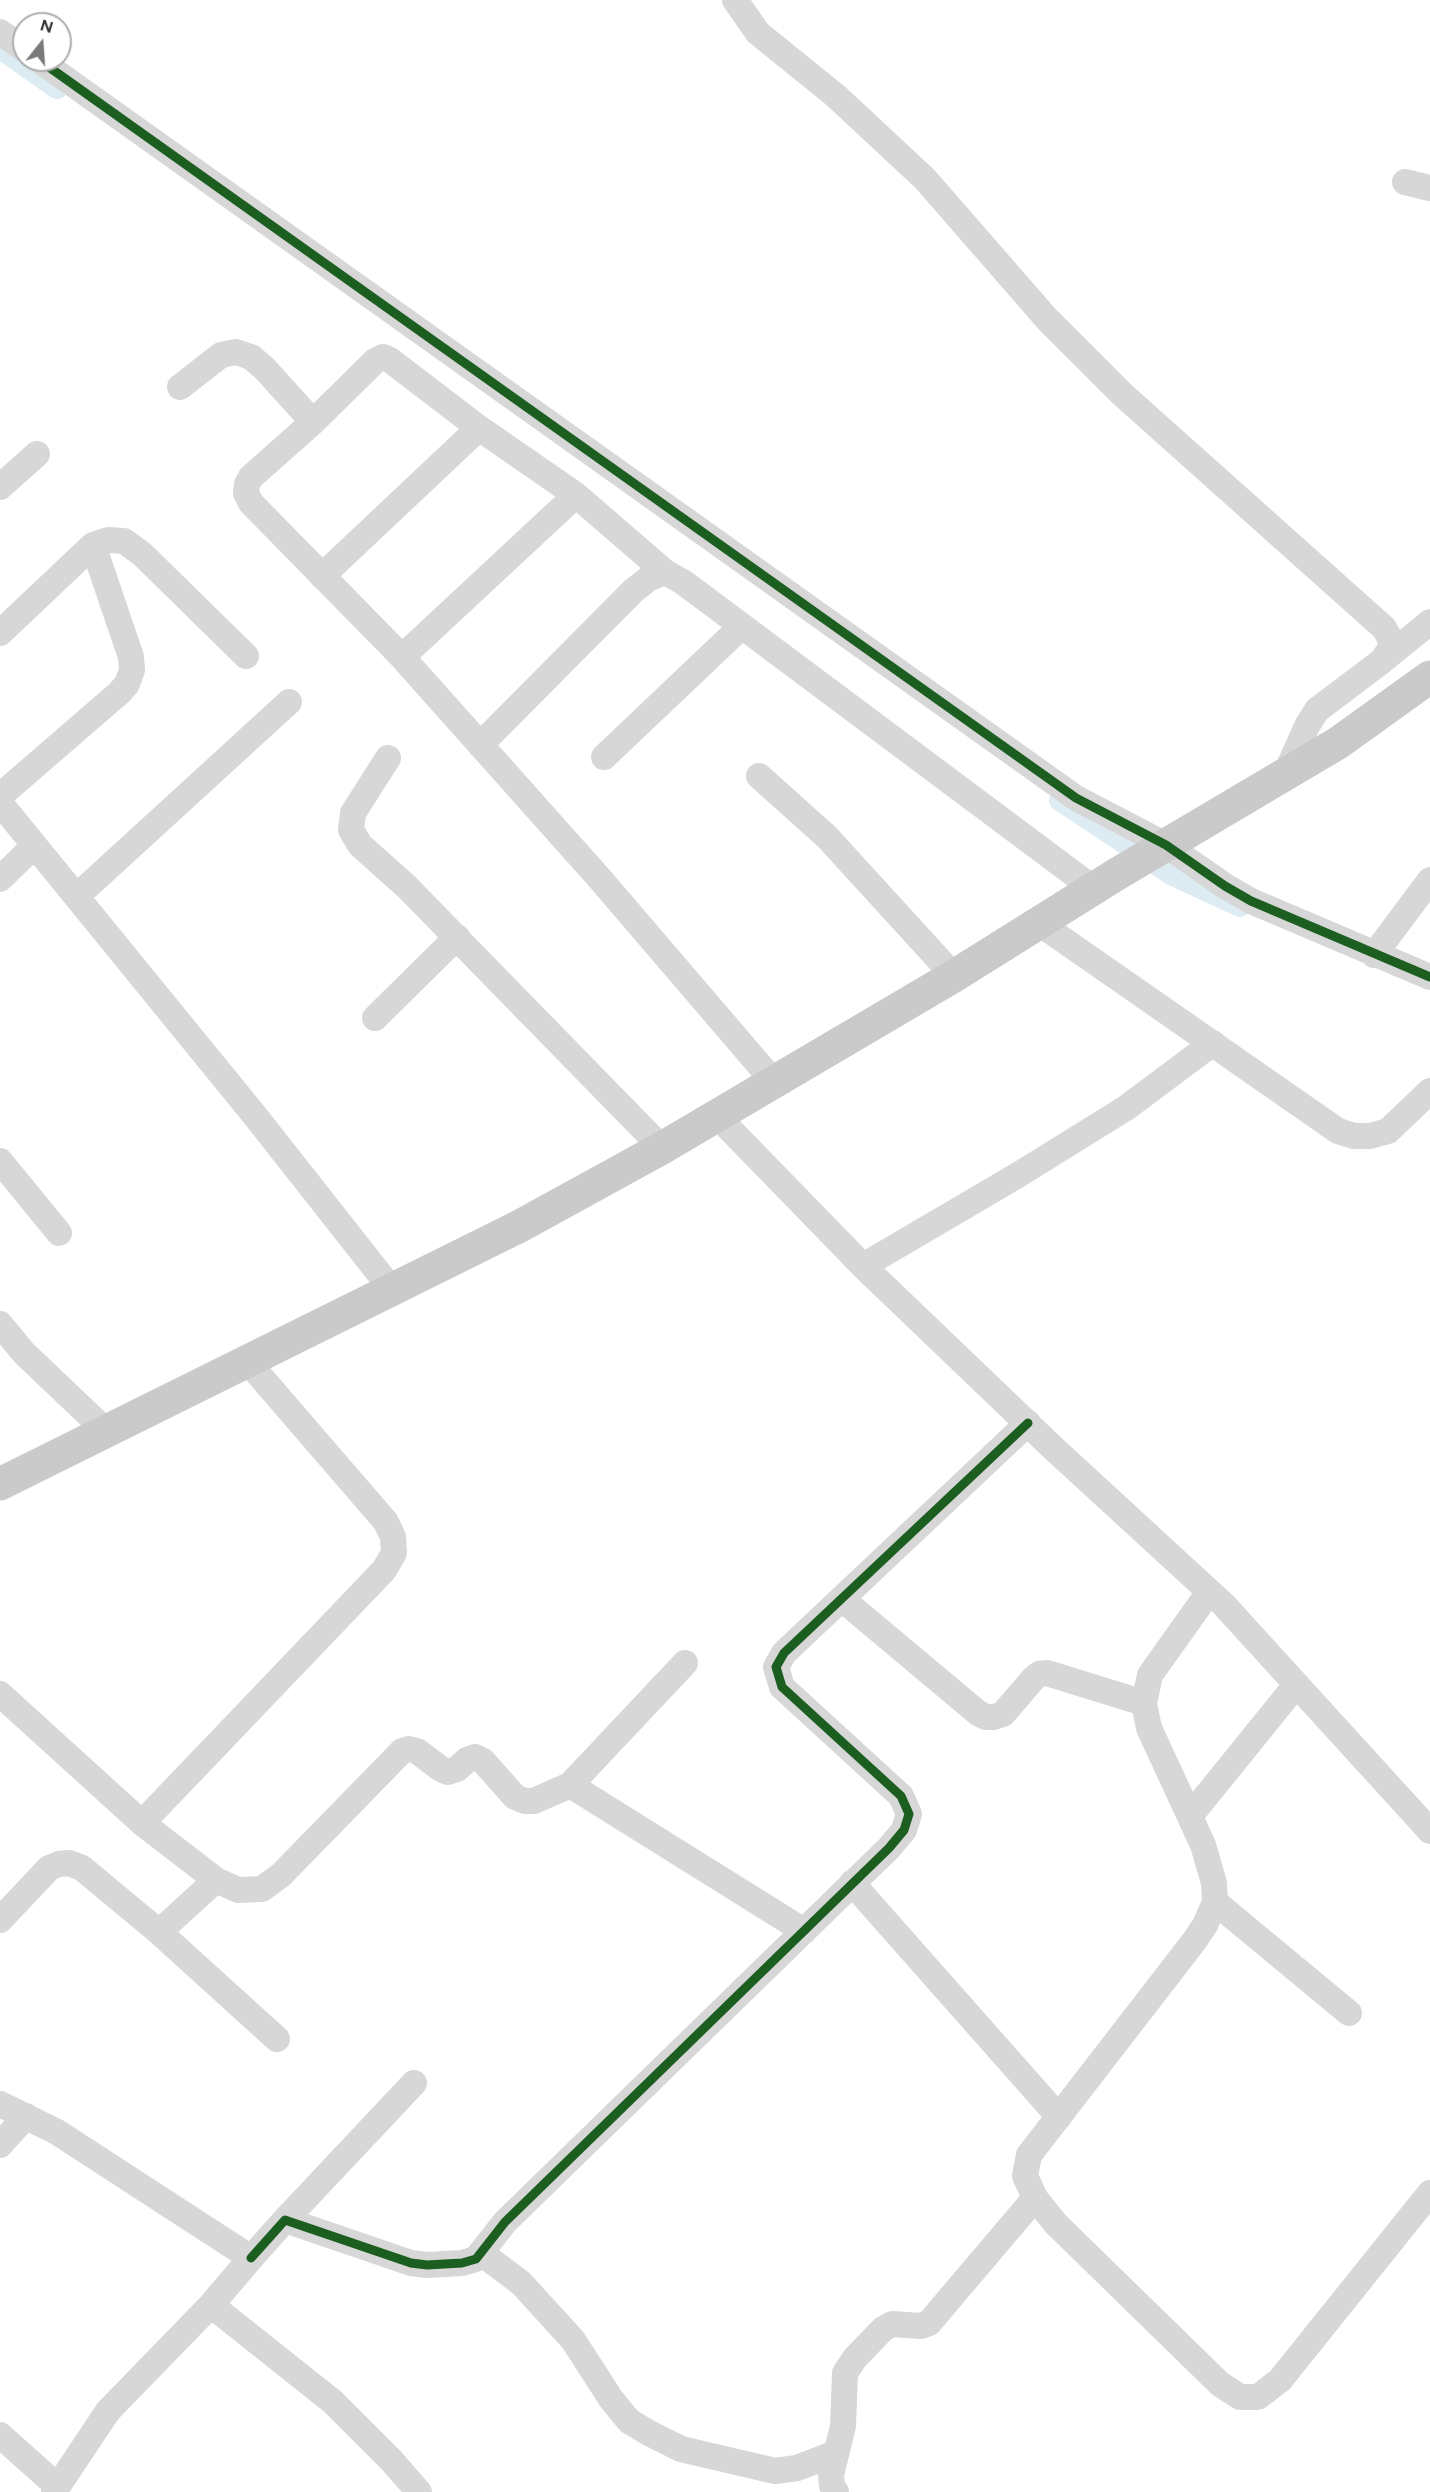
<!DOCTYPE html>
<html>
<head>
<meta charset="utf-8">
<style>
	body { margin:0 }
	#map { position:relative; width:1430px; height:2492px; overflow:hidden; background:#fff; font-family:Figtree,sans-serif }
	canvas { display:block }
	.north { position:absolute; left:12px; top:12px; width:60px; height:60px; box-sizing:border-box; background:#fff; border:2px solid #adadad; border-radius:50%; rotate:17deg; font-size:16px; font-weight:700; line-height:24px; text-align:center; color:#333 }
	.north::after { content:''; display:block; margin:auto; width:21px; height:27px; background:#7a7a7a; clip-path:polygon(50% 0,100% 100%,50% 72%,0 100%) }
</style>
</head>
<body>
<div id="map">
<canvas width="1430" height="2492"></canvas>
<div class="north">N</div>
</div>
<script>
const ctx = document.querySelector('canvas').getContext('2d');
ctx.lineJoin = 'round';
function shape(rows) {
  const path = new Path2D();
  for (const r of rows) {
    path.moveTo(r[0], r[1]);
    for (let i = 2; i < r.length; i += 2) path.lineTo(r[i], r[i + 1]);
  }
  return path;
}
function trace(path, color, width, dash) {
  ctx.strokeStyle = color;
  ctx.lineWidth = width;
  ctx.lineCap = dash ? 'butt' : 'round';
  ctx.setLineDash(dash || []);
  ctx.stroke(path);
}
const canal = shape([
	[0,48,57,88],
	[1060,800,1173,875,1240,906]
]);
const minor = shape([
	[735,0,758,33,836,96,925,179,1047,319,1122,394,1384,628,1391,640,1390,649,1382,661,1317,710,1307,726,1286,773],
	[0,32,24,49],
	[39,60,1076,798,1166,845,1225,886,1251,901,1430,977],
	[1405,182,1430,188],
	[180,387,221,355,236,352,251,357,264,368,313,422],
	[0,487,37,454],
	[665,572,576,495,479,428,390,360,383,357,375,361,313,422,251,477,247,484,246,493,251,503,402,657,601,880,774,1082],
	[322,576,479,428],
	[0,633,93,545,108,540,124,541,142,554,246,656],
	[402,657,576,495],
	[1382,661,1430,622],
	[480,745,633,591,648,579,665,572,683,582,1094,889],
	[604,757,742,626],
	[388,758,353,813,351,830,360,845,407,887,662,1148],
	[759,776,827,837,954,976],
	[0,796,119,693,127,684,132,670,131,657,93,545],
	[0,803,256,1117,393,1291],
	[0,879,33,847],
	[77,896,289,702],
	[1039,923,1338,1131,1354,1136,1370,1136,1388,1131,1430,1091],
	[1374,955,1430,880],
	[375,1018,457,937],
	[717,1116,863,1266,1052,1447,1224,1605,1430,1831],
	[0,1161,59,1233],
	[863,1266,1018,1175,1126,1108,1213,1043],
	[0,1324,24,1353,107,1432],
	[1209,1592,1150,1675,1144,1703,1149,1728,1203,1845,1214,1883,1215,1902,1205,1925,1195,1940,1029,2155,1025,2176,1035,2198,1056,2224,1220,2384,1240,2397,1258,2397,1280,2380,1430,2193],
	[842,1599,978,1713,986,1717,994,1717,1003,1714,1033,1679,1039,1674,1047,1673,1144,1703],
	[685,1663,570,1785,804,1931],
	[0,1694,142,1823,216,1880,238,1890,262,1889,281,1875,402,1751,409,1749,417,1751,441,1769,448,1772,457,1769,467,1760,475,1757,483,1761,515,1797,525,1801,534,1801,570,1785],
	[1190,1816,1296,1685],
	[142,1823,384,1570,394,1553,393,1537,386,1522,248,1362],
	[852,1883,1059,2117],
	[1215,1902,1349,2013],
	[0,1920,49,1868,59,1864,69,1863,82,1868,159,1932,216,1880],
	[159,1932,277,2039],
	[0,2104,57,2132,251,2258,211,2305,108,2411,54,2492],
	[0,2145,26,2116],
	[285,2220,414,2083],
	[481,2253,521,2283,573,2340,611,2399,629,2421,649,2433,681,2449,775,2471,797,2468,836,2453],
	[251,2258,285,2220,411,2263,427,2265,462,2263,476,2259,505,2222,889,1848,904,1830,909,1814,901,1796,782,1687,776,1667,784,1653,1028,1423],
	[211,2305,333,2402,391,2460,419,2492],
	[0,2435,57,2486],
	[836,2492,832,2486,831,2475,843,2426,845,2373,855,2358,883,2329,892,2324,921,2326,929,2323,1035,2198]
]);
const major = shape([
	[0,1484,520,1226,662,1148,954,976,1117,874,1338,743,1430,677]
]);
const cycleway = shape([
	[39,60,1076,798,1166,845,1225,886,1251,901,1430,977],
	[251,2258,285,2220,411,2263,427,2265,462,2263,476,2259,505,2222,889,1848,904,1830,909,1814,901,1796,782,1687,776,1667,784,1653,1028,1423]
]);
trace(canal, '#ddebf3', 22);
trace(minor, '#d7d7d7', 26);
trace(major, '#cacaca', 33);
trace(cycleway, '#1b5e20', 9);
</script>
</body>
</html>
